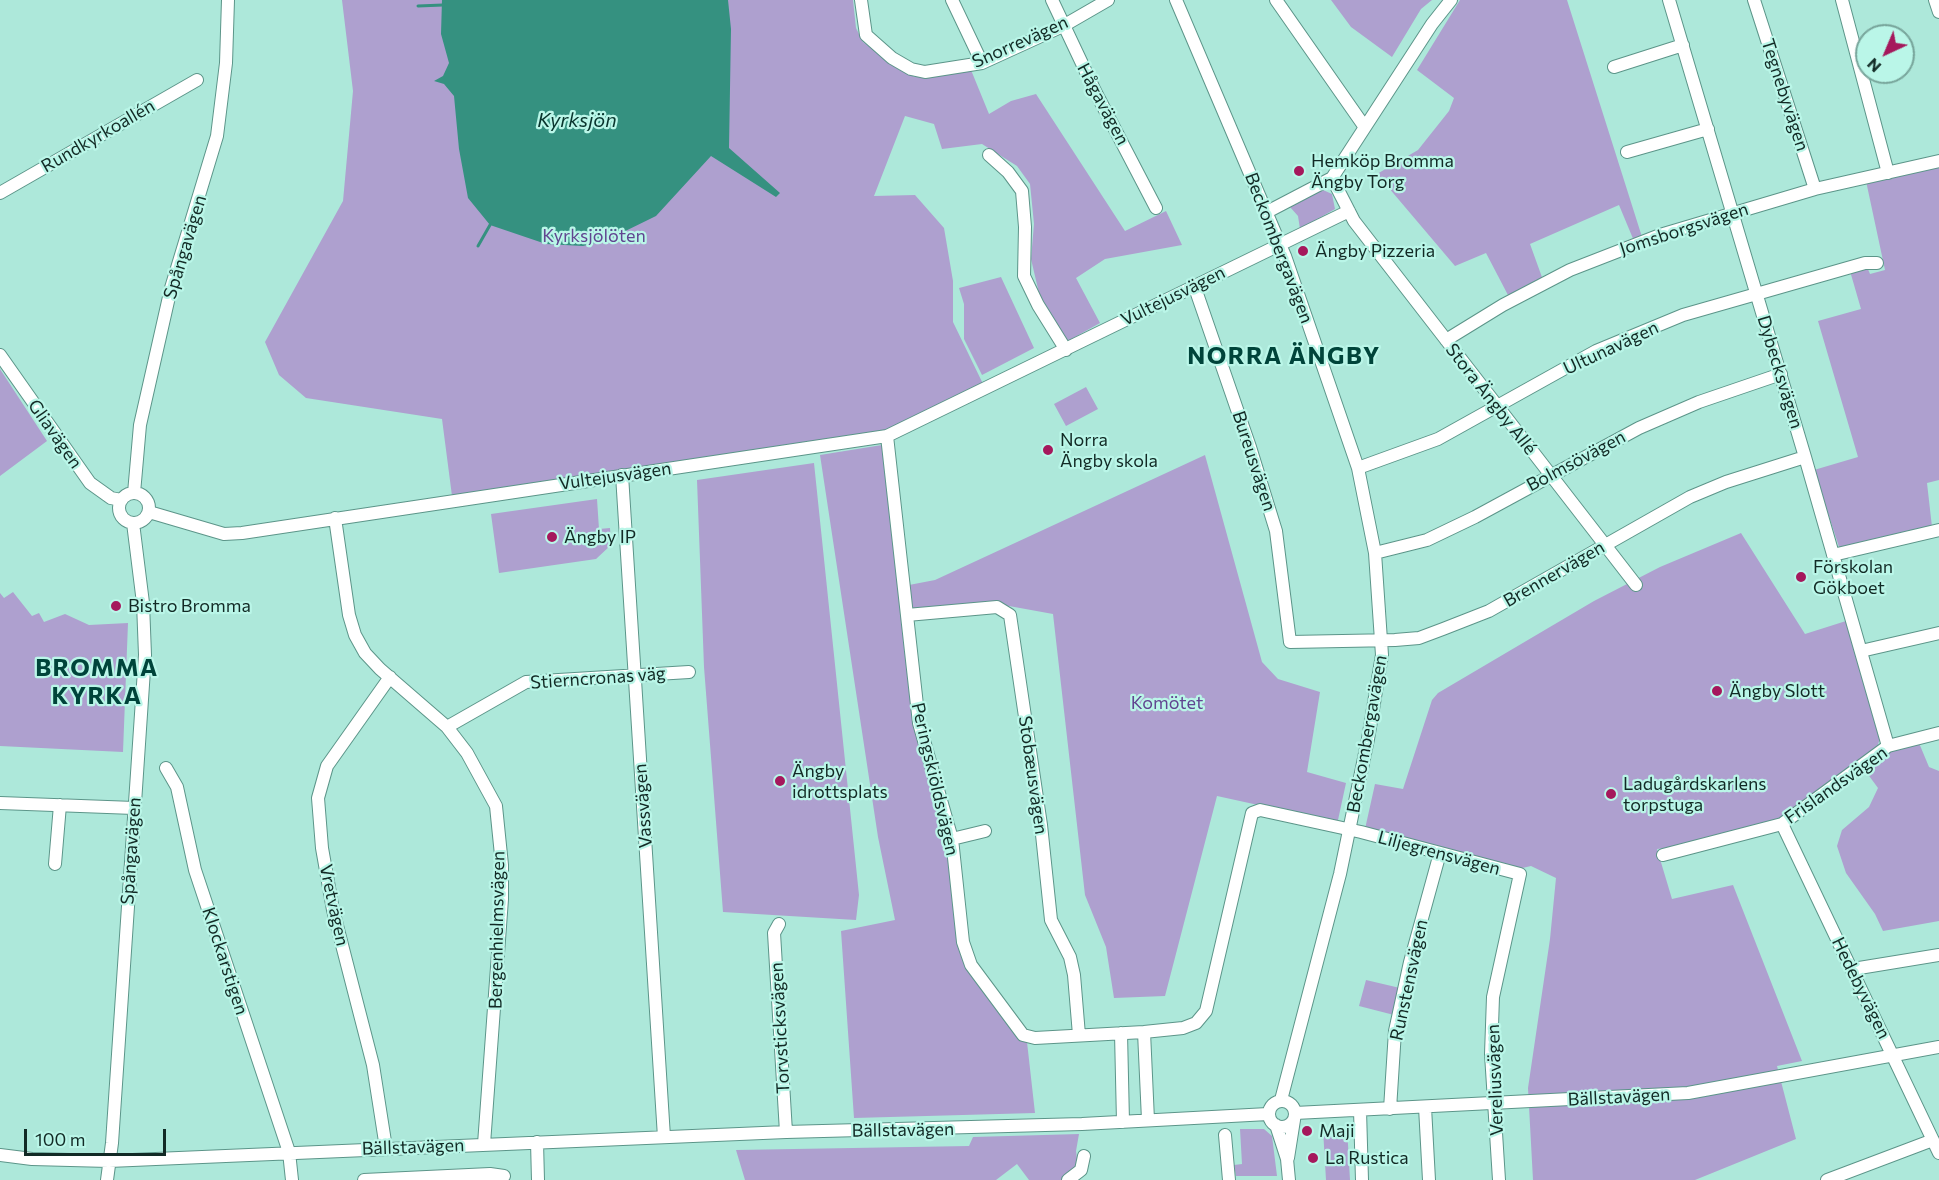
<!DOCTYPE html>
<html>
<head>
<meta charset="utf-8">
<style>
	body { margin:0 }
	#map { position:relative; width:1939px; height:1180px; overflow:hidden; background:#ade8da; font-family:Commissioner,sans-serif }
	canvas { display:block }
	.north { position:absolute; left:1855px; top:24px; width:60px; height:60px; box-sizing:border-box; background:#baf6e8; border:2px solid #77a49a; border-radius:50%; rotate:224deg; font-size:16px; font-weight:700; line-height:24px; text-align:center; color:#122a25 }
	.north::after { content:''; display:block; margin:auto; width:21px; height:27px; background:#a5185c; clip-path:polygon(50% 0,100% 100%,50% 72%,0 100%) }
	.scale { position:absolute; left:24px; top:1129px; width:142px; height:27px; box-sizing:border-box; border:3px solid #122a25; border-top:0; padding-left:8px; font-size:18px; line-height:21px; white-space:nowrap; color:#122a25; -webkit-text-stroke:4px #baf6e8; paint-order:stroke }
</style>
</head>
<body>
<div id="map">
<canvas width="1939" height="1180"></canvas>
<div class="north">N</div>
<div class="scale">100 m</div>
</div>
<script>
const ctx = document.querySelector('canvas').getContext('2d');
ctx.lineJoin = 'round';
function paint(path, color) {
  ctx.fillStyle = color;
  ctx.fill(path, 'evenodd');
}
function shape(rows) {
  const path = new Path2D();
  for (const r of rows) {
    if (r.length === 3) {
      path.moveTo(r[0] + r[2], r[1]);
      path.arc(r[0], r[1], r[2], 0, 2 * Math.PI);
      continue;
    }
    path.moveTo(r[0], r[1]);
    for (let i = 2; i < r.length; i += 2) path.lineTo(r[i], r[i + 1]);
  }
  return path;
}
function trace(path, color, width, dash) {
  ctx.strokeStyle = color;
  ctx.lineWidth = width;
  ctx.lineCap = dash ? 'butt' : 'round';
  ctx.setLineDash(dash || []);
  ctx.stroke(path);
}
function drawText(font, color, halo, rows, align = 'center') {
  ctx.font = font + ' Commissioner,sans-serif';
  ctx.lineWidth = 4.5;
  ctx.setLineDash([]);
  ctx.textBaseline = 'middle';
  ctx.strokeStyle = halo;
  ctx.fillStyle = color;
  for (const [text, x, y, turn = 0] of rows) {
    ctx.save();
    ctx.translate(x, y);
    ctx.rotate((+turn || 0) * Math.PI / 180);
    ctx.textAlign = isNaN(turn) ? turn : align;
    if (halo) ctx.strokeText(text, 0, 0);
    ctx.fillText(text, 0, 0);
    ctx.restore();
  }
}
const green = shape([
	[342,0,853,0,856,28,863,42,906,73,915,77,932,76,971,70,989,114,1011,101,1036,94,1125,231,1166,211,1182,245,1105,259,1076,278,1100,323,1066,342,1042,306,1031,259,1034,224,1030,184,1017,166,982,144,942,149,934,124,905,116,874,196,915,195,944,228,953,281,953,322,985,388,883,432,452,496,442,419,306,398,279,375,265,342,343,201,353,91],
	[1331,0,1432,0,1421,9,1392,57,1351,27],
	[1460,0,1567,0,1642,237,1634,241,1619,205,1530,244,1543,280,1509,297,1486,253,1455,266,1377,174,1418,150,1449,111,1454,98,1417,70],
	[1939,166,1939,480,1927,483,1932,527,1839,547,1814,470,1858,457,1818,321,1861,309,1850,271,1867,267,1870,274,1885,270,1866,181],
	[1323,190,1332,194,1335,209,1300,229,1298,216,1290,207],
	[1001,277,1034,348,982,375,964,339,964,304,959,288],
	[0,369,47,441,0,476],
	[1086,387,1098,409,1066,426,1054,404],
	[882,445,918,733,948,837,957,923,985,992,1027,1042,1035,1113,854,1118,841,931,895,920,878,837,820,455],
	[1205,455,1262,662,1278,679,1320,692,1307,772,1346,783,1338,820,1336,822,1217,796,1165,996,1114,998,1106,947,1085,895,1053,614,987,602,911,611,909,585,935,580],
	[814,463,859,895,856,920,723,912,704,667,697,480],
	[597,499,599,529,610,528,611,545,596,559,499,573,491,514],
	[1741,533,1805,634,1846,621,1880,738,1877,748,1780,821,1677,847,1657,849,1672,899,1733,885,1802,1061,1777,1066,1796,1139,1695,1180,1533,1180,1528,1088,1550,939,1556,878,1531,866,1518,869,1365,829,1375,784,1403,789,1432,700,1438,693,1594,601,1660,567],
	[13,592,32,616,39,613,44,622,65,614,89,625,128,623,123,752,0,746,0,593,4,598],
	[1919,743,1929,767,1939,771,1939,921,1883,931,1875,914,1846,873,1837,846,1842,830,1869,807,1878,788,1864,769,1890,751],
	[1366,980,1400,988,1394,1015,1359,1006],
	[1347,1127,1350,1180,1326,1180,1323,1129],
	[1240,1129,1264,1129,1272,1136,1277,1176,1236,1176,1234,1165,1242,1164],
	[1079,1134,1076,1151,1078,1167,1061,1180,1029,1180,1017,1164,996,1180,745,1180,736,1150,969,1146,973,1137]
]);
const water = shape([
	[442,0,728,0,731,29,729,148,780,193,776,197,711,156,656,216,607,240,583,246,546,244,490,225,468,198,459,149,454,96,444,84,434,81,443,76,449,63,441,34]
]);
const stream = shape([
	[418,6,443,5],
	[478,246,490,225]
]);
const minor = shape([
	[861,0,866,35,892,58,911,69,925,72,982,63,1063,26,1108,0],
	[952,0,982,63],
	[1052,0,1095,91,1156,208],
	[1176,0,1285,256,1358,468,1375,553,1382,655,1368,739,1340,874,1281,1100],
	[1276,0,1364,126],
	[1669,0,1805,457,1888,746],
	[1754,0,1815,189],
	[1842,0,1888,173],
	[1935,0,1939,12],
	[1614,67,1683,45],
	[1627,152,1708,129],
	[989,155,1008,172,1022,191,1025,227,1024,276,1038,305,1066,350],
	[1332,178,1354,221,1636,585],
	[1332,178,1432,24,1451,0],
	[0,193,197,80],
	[1267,212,1332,178],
	[1194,285,1250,447,1276,531,1290,642,1395,640,1419,638,1443,629,1489,611,1690,497,1726,482,1805,457],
	[1446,340,1503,305,1570,270,1660,235,1815,189,1939,161],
	[0,355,90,483,111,498,121,500],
	[887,436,919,723,952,839,963,942,971,965,1023,1035,1035,1038,1144,1032,1183,1028,1196,1023,1206,1011,1252,813,1260,810,1361,832,1520,874,1493,997,1491,1054,1499,1180],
	[1358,468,1438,439,1596,351,1683,315,1865,263,1877,263],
	[622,475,664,1137],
	[134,493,140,425,171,288,217,136,226,63,228,0],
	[134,508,15],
	[149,512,224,534,242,533,887,436,1349,211],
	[335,518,349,615,355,635,365,653,380,669,447,727,467,753,496,806,502,865,502,899,484,1144],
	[1375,553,1427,540,1475,517,1639,428,1699,402,1781,374],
	[1833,555,1939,530],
	[907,615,997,607,1010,615,1041,825,1051,920,1070,957,1074,975,1079,1035],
	[1861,651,1939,633],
	[447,727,526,682,689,672],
	[166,768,177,787,195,870,289,1152,292,1180],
	[0,803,134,808],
	[1782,824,1939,1153],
	[952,839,985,831],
	[1663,855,1782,824,1888,746,1939,733],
	[55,864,60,805],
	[779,924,774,933,786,1132],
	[1853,969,1939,955],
	[1144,1032,1148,1120],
	[1121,1033,1123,1122],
	[1282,1114,13],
	[1425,1107,1429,1180],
	[1390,1109,1395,1031,1410,962,1440,853],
	[1360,1110,1362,1180],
	[1295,1113,1688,1093,1939,1047],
	[1276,1125,1287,1159,1289,1180],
	[1225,1135,1229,1180],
	[537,1142,538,1180],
	[386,1148,373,1065,333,910,322,848,318,798,327,766,390,677],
	[0,1155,32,1159,109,1161,786,1132,1082,1124,1268,1114],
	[1288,1158,1294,1120],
	[107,1180,112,1143,145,655,143,603,133,523],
	[364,1180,490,1174,504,1176],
	[1068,1180,1081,1170,1084,1156],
	[1827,1180,1933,1140]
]);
const markers = [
	[1299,171,6,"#a5185c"],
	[1303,251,6,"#a5185c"],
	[1048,450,6,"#a5185c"],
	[552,537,6,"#a5185c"],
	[1801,577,6,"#a5185c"],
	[116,606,6,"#a5185c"],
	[1717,691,6,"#a5185c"],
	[780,781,6,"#a5185c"],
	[1611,794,6,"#a5185c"],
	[1307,1131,6,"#a5185c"],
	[1313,1158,6,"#a5185c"]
];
const streetNames = [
	["Snorrevägen",1020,42,-24],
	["Tegnebyvägen",1785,95,72],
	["Hågavägen",1103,104,62],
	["Rundkyrkoallén",98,136,-30],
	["Jomsborgsvägen",1684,229,-18],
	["Spångavägen",185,247,-73],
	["Beckombergavägen",1279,248,69],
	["Vultejusvägen",1173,296,-26],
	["Ultunavägen",1611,348,-25],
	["Dybecksvägen",1780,372,73],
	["Stora Ängby Allé",1491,399,52],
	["Gliavägen",55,434,55],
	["Bureusvägen",1254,461,72],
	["Bolmsövägen",1576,461,-28],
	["Vultejusvägen",615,476,-8],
	["Brennervägen",1554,574,-30],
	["Stierncronas väg",598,678,-4],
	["Beckombergavägen",1367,734,-80],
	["Stobæusvägen",1033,775,82],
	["Peringskiöldsvägen",935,779,77],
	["Frislandsvägen",1836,785,-35],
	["Vassvägen",643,806,-94],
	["Spångavägen",131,851,-86],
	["Liljegrensvägen",1439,853,15],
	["Vretvägen",334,905,78],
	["Bergenhielmsvägen",497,930,-89],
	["Klockarstigen",225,961,72],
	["Runstensvägen",1409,980,-78],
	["Hedebyvägen",1861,988,64],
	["Torvsticksvägen",780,1028,-93],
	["Vereliusvägen",1495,1080,-92],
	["Bällstavägen",1619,1097,-3],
	["Bällstavägen",903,1130,-1],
	["Bällstavägen",413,1147,-2]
];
const poiNames = [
	["Hemköp Bromma",1311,161],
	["Ängby Torg",1311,182],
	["Ängby Pizzeria",1315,251],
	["Norra",1060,440],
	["Ängby skola",1060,461],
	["Ängby IP",564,537],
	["Förskolan",1813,567],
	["Gökboet",1813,588],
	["Bistro Bromma",128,606],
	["Ängby Slott",1729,691],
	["Ängby",792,771],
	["idrottsplats",792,792],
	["Ladugårdskarlens",1623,784],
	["torpstuga",1623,805],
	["Maji",1319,1131],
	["La Rustica",1325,1158]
];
const parkNames = [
	["Kyrksjölöten",594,236],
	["Komötet",1167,703]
];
const waterNames = [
	["Kyrksjön",577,120]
];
const districtNames = [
	["NORRA ÄNGBY",1284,356],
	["BROMMA",97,668],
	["KYRKA",97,696]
];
paint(green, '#aea0cf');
paint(water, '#359180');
trace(stream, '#359180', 3);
trace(minor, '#5c9589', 14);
trace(minor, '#fff', 12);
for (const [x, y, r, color] of markers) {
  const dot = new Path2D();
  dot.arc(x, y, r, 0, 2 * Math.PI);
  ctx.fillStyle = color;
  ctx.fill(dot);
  trace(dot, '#baf6e8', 2);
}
drawText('18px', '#122a25', '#baf6e8', streetNames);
drawText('18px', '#122a25', '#baf6e8', poiNames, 'left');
drawText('18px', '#614590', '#baf6e8', parkNames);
drawText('italic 20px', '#09342d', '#baf6e8', waterNames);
ctx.letterSpacing = '1.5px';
drawText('bold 24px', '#00443a', '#baf6e8', districtNames);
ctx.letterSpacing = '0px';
</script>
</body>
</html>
